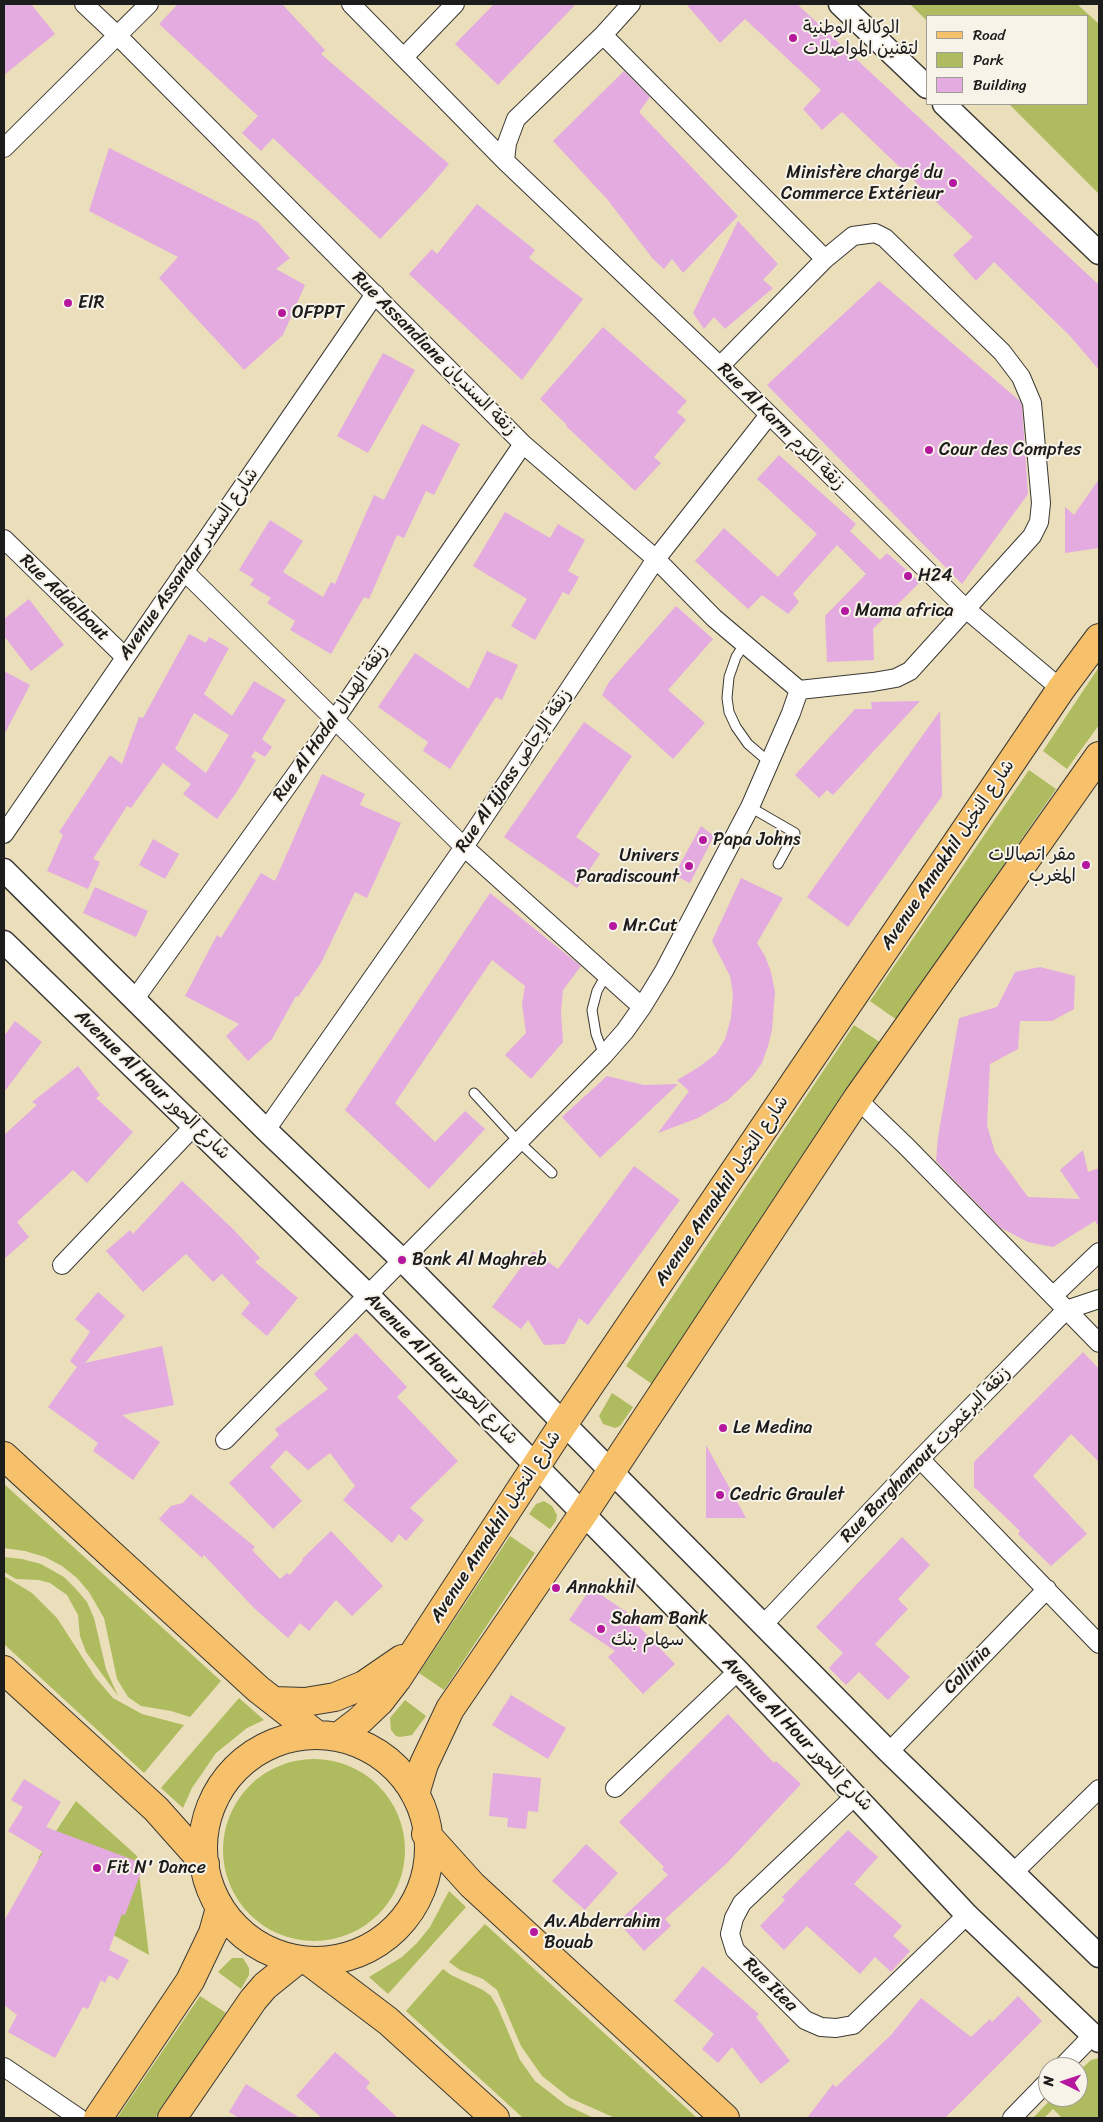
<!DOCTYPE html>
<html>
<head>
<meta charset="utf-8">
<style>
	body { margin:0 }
	#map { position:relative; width:1103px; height:2122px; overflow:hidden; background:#ebdeba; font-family:Sriracha,sans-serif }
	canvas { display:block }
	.frame { position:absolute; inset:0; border:5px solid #1c1c1c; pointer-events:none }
	.legend { position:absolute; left:926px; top:15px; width:162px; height:90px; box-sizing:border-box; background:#f7f3e8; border:1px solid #9f9d96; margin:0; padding:6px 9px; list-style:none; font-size:15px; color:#1c1c1c }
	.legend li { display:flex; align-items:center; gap:10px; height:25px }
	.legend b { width:25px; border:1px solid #9f9d96 }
	.north { position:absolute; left:1038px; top:2057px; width:50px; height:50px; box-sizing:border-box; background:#f7f3e8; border:1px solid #9f9d96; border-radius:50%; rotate:274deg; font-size:14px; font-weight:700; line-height:20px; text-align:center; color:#1c1c1c }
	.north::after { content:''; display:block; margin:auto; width:18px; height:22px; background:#b5179e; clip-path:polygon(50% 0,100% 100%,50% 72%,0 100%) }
</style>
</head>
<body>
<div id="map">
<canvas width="1103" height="2122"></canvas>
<div class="frame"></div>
<ul class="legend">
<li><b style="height:6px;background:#f7c06b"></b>Road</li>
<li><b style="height:14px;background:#aebc5f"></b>Park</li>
<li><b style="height:14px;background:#e4abe0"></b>Building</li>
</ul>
<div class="north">N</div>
</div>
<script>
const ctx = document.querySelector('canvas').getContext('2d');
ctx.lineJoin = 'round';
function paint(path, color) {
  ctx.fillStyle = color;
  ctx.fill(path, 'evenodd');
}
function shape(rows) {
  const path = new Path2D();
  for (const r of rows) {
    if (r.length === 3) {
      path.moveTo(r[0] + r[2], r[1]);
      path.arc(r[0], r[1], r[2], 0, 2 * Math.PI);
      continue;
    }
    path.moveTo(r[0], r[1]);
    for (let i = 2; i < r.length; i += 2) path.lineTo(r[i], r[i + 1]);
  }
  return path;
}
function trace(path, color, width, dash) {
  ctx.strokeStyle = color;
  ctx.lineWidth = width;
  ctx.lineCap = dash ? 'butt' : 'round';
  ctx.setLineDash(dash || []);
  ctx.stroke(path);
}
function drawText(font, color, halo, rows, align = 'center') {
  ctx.font = font + ' Sriracha,"Playpen Sans Arabic",sans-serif';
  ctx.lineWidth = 4;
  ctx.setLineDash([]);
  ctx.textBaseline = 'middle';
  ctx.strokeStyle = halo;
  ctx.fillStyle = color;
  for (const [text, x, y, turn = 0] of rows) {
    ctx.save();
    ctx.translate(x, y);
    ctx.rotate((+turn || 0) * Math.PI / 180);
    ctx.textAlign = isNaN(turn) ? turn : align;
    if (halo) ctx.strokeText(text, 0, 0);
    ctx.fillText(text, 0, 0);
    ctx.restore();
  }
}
const green = shape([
	[910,4,1077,4,1099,24,1099,194,1009,104,1087,104,1087,16,927,16,927,21],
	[1099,667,1099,725,1067,769,1043,751],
	[1029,770,1056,789,897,1020,870,1001],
	[854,1025,881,1043,652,1384,626,1366],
	[612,1393,633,1407,620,1426,615,1428,603,1424,599,1416],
	[4,1484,221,1681,190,1717,171,1711,141,1706,128,1697,117,1679,104,1618,89,1592,77,1578,62,1566,45,1557,25,1551,4,1548],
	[544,1501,552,1506,557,1515,556,1521,550,1529,529,1514,536,1504],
	[510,1536,535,1553,444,1690,419,1673],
	[4,1557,22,1559,41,1564,64,1577,76,1589,87,1602,94,1618,106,1669,118,1696,86,1652,80,1636,78,1615,67,1595,50,1583,39,1580,16,1579,4,1572],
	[4,1576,32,1593,57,1618,95,1677,113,1698,142,1714,184,1725,144,1773,4,1644],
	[239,1698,264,1720,247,1728,216,1753,192,1788,183,1808,161,1788],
	[405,1700,426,1716,412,1735,400,1737,396,1736,391,1730,390,1718],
	[314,1850,91],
	[76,1801,137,1856,149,1955,74,1913,73,1879,38,1858],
	[449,1891,466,1907,388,1994,369,1977,402,1957,417,1943,430,1927],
	[485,1924,697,2118,615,2118,570,2098,542,2076,521,2046,497,1990,483,1979,460,1970,449,1962],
	[232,1958,243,1958,249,1968,249,1975,241,1989,218,1972],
	[443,1969,451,1975,483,1990,491,1996,498,2008,520,2060,535,2081,566,2105,594,2118,523,2118,406,2011],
	[200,1996,226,2013,155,2118,117,2118],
	[1099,2058,1099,2118,1062,2118,1053,2109,1044,2118,1033,2118,1053,2097,1078,2097,1078,2072,1091,2060]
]);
const building = shape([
	[4,4,31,4,55,34,4,75],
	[178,4,282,4,325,50,321,54,449,164,426,191,380,239,273,138,261,151,242,133,258,116,159,24],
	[494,4,576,4,498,85,455,44],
	[686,4,797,4,1099,285,1099,370,1070,336,994,262,976,281,953,255,973,237,842,112,822,130,803,109,821,90,745,19,720,43],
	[624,71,650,97,639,112,738,216,683,273,672,259,664,269,653,259,607,199,553,141],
	[109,148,258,222,290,258,276,269,305,285,283,335,244,370,159,278,178,257,89,211],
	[477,204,535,250,529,258,583,299,522,380,409,274,432,249,437,254],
	[738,221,778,264,763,280,773,288,725,329,714,317,704,329,693,313],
	[879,281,1020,401,1022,406,1028,494,962,584,767,385],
	[603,327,687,401,677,412,686,420,654,457,661,463,635,491,566,426,567,425,540,399],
	[383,353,415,370,368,453,337,436],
	[422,424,460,444,434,495,426,491,404,538,397,535,369,599,364,597,331,654,290,630,295,621,267,603,271,598,250,585,254,579,239,570,270,520,303,541,283,572,323,597,331,582,335,584,374,495,384,500],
	[779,455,856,524,850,531,880,560,887,553,920,582,873,629,874,660,827,662,825,616,866,574,837,545,793,594,799,602,788,614,762,595,748,609,695,561,724,528,778,577,817,534,757,479],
	[1099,479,1099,548,1065,553,1065,507,1074,515],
	[505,512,550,538,558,524,585,540,568,571,579,577,569,595,563,592,535,640,511,626,527,599,473,566],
	[29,599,64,645,31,671,4,636,4,619],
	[676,606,713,639,668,690,705,723,673,759,602,695,609,682],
	[189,634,206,643,209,637,229,648,204,694,232,716,254,681,286,700,262,739,272,747,265,757,255,751,251,757,256,760,236,793,217,819,183,794,191,784,163,763,131,808,127,806,93,859,100,862,88,889,47,871,63,835,59,832,110,755,122,764,139,717,143,718],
	[194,713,229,735,206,773,175,749],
	[487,651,518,665,502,700,496,697,450,769,423,751,428,742,378,707,415,653,469,689],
	[4,671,30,685,4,735],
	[920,701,833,795,827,790,819,798,795,775,855,709,872,709,871,702],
	[940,711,942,796,848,927,807,897],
	[584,722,632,756,576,837,600,854,577,888,504,837],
	[322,774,365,794,360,805,401,823,367,898,355,892,321,963,298,997,296,996,272,1039,248,1061,226,1036,239,1024,185,996,217,935,221,938,261,873,275,881],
	[701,826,714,836,690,883,674,875],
	[153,839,179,854,165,879,139,865],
	[741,878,783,898,757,943,765,956,771,972,775,992,772,1030,768,1046,762,1063,752,1077,728,1100,698,1118,658,1133,689,1091,677,1080,699,1067,716,1054,725,1039,731,1018,733,994,730,976,712,941],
	[95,887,148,911,136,937,83,913],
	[490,893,581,966,563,990,561,1012,563,1042,531,1079,505,1055,526,1033,522,1004,525,986,492,960,395,1103,435,1142,465,1111,485,1129,429,1189,345,1110],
	[1040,967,1075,976,1074,1009,1052,1021,1020,1021,1018,1049,990,1064,987,1125,995,1152,1028,1197,1080,1199,1060,1170,1083,1150,1088,1172,1099,1168,1099,1227,1095,1221,1053,1247,1028,1242,1001,1228,936,1161,938,1137,959,1018,997,1007,1015,972],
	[15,1021,42,1042,4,1092,4,1036],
	[78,1066,100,1095,96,1098,133,1132,87,1183,73,1170,17,1222,29,1237,4,1259,4,1135,37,1105,32,1102],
	[607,1076,644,1085,678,1084,600,1158,562,1117],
	[634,1166,680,1200,588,1325,579,1318,565,1344,544,1345,528,1320,521,1329,492,1307,533,1251,558,1269],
	[182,1181,233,1229,260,1258,255,1262,298,1298,267,1336,241,1314,250,1303,222,1274,213,1282,186,1254,143,1292,106,1251,130,1230,133,1234],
	[98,1292,125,1316,85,1363,162,1346,174,1405,122,1415,160,1442,133,1480,93,1451,98,1443,48,1407,77,1367,70,1361,90,1332,75,1319],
	[356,1333,407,1387,397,1397,458,1461,410,1508,424,1520,406,1541,399,1534,392,1543,343,1500,355,1486,330,1453,308,1470,286,1450,270,1467,302,1501,273,1529,229,1483,279,1435,275,1429,328,1389,314,1374],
	[1083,1352,1099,1369,1099,1462,1071,1434,1033,1476,1087,1534,1051,1566,1018,1534,1020,1531,974,1487,974,1462],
	[706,1445,746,1518,706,1518],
	[191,1494,255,1547,252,1550,280,1579,287,1573,290,1575,303,1560,302,1559,331,1531,383,1586,352,1616,336,1600,309,1631,300,1623,288,1638,254,1608,204,1555,202,1558,159,1519,171,1506,183,1503],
	[902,1537,930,1565,898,1599,908,1609,875,1644,910,1677,888,1700,859,1672,846,1685,829,1668,843,1653,816,1627],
	[591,1588,628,1613,627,1614,675,1664,643,1694,608,1657,615,1651,569,1620],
	[511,1695,566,1728,548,1759,492,1725],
	[728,1714,774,1763,776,1761,801,1784,727,1863,665,1919,671,1926,644,1951,618,1922,668,1875,662,1869,664,1867,619,1822],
	[493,1773,541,1778,538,1812,528,1811,526,1829,507,1827,508,1818,489,1816],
	[24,1779,61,1802,46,1827,144,1864,125,1915,122,1914,109,1950,129,1960,118,1980,109,1975,105,1983,101,1980,88,2009,83,2007,55,2058,8,2032,17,2015,4,2005,4,1921,43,1852,8,1831,23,1807,11,1800],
	[848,1830,878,1857,854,1884,902,1926,893,1936,910,1951,891,1972,875,1957,860,1974,807,1926,784,1950,760,1926,785,1900,782,1897],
	[586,1844,618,1873,585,1910,552,1881],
	[703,1966,759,2014,756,2017,790,2061,761,2084,732,2047,718,2063,702,2049,714,2034,674,2001],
	[1018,1996,1042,2021,945,2118,807,2118,833,2084,836,2087,891,2035,921,1998,971,2037,990,2019,992,2022],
	[335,2052,370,2082,366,2088,398,2118,322,2118,296,2096],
	[246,2084,300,2118,239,2118,229,2112]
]);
const service = shape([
	[745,643,736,657,729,677,727,698,729,712,736,727,748,744,769,762],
	[750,807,795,833,778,864],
	[604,1055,596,1034,592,1010,597,991,606,975],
	[474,1093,518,1141,552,1173]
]);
const minor = shape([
	[84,4,118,36,523,444,656,559,714,618,799,690],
	[351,4,505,161,720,366,966,609,1061,689],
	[603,35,825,259],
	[404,57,455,4],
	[4,148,149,4],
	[505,161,507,143,516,119,603,35,631,4],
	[4,539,125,657],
	[184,571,464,847,642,1007],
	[4,834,375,294],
	[134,1000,334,721,523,444],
	[857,1099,907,1147,1099,1343],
	[266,1130,464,847,656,559,769,415],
	[62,1265,195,1125],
	[1053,1296,1099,1252],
	[225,1440,604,1055,625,1031,642,1007,664,971,750,807,791,713,799,690,873,682,896,678,910,671,1032,536,1039,522,1041,503,1032,403,1021,377,1002,352,885,238,875,233,853,236,825,259,720,366],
	[920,1459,1099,1644],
	[763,1625,920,1459,1066,1310,1099,1299],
	[889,1752,1047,1589],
	[615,1788,738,1671],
	[856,1795,742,1903,734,1918,730,1934,735,1950,805,2020,821,2027,836,2028,853,2025,967,1915],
	[1012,1874,1099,1789],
	[4,2067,79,2118],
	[1062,2067,1093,2035],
	[1012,2118,1048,2081]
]);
const tertiary = shape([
	[840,4,927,87],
	[944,104,1099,253],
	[4,870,266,1130,402,1260,889,1752,1099,1956],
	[4,942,368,1295,738,1671,967,1915,1099,2041]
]);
const primary = shape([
	[4,1456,258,1689,317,1735],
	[4,1670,156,1809,205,1864],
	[274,1701,305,1702,335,1697,364,1685,402,1659],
	[316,1848,113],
	[338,1737,360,1720,380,1701,397,1679,564,1423,1061,689,1099,638],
	[415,1794,424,1764,450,1709,583,1514,857,1099,1099,756],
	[426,1834,472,1885,725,2118],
	[310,1962,388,2021,495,2118],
	[98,2118,190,1981,213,1933,220,1908],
	[172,2118,253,2000,265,1986,296,1961]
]);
const markers = [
	[793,38,5,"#b5179e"],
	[953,183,5,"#b5179e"],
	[68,303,5,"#b5179e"],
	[282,313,5,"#b5179e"],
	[929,450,5,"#b5179e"],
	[908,576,5,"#b5179e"],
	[845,611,5,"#b5179e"],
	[703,840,5,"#b5179e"],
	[1086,865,5,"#b5179e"],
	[689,866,5,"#b5179e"],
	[613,926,5,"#b5179e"],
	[402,1260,5,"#b5179e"],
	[723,1428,5,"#b5179e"],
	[720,1495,5,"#b5179e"],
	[556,1588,5,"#b5179e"],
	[601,1629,5,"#b5179e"],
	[97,1868,5,"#b5179e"],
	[534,1932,5,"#b5179e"]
];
const poiNames = [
	["الوكالة الوطنية",803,28],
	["لتقنين المواصلات",803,49],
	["Ministère chargé du",943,173,"right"],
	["Commerce Extérieur",943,194,"right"],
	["EIR",78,303],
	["OFPPT",292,313],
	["Cour des Comptes",939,450],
	["H24",918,576],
	["Mama africa",855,611],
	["Papa Johns",713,840],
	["مقر اتصالات",1076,855,"right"],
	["المغرب",1076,876,"right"],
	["Univers",679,856,"right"],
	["Paradiscount",679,877,"right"],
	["Mr.Cut",623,926],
	["Bank Al Maghreb",412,1260],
	["Le Medina",733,1428],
	["Cedric Graulet",730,1495],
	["Annakhil",566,1588],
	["Saham Bank",611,1619],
	["سهام بنك",611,1640],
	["Fit N' Dance",107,1868],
	["Av.Abderrahim",544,1922],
	["Bouab",544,1943]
];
const streetNames = [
	["Rue Assandiane زنقة السنديان",434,354,45],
	["Rue Al Karm زنقة الكرم",781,427,45],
	["Avenue Assandar شارع السندر",189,564,-55],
	["Rue Addalbout",64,598,44],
	["Rue Al Hodal زنقة الهدال",331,723,-55],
	["Rue Al Ijjass زنقة الإجاص",514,771,-56],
	["Avenue Annakhil شارع النخيل",948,855,-56],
	["Avenue Al Hour شارع الحور",152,1085,44],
	["Avenue Annakhil شارع النخيل",722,1191,-56],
	["Avenue Al Hour شارع الحور",441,1369,45],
	["Rue Barghamout زنقة البرغموت",926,1455,-46],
	["Avenue Annakhil شارع النخيل",496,1527,-57],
	["Collinia",968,1670,-46],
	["Avenue Al Hour شارع الحور",797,1734,46],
	["Rue Itea",770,1985,45]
];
paint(green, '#aebc5f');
paint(building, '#e4abe0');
trace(service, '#3b3934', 11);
trace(minor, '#3b3934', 20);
trace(tertiary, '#3b3934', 25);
trace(primary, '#3b3934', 30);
trace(service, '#fff', 9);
trace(minor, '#fff', 18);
trace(tertiary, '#fff', 22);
trace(primary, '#f7c06b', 28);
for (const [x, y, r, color] of markers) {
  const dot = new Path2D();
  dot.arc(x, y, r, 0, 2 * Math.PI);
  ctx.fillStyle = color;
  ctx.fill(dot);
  trace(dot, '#f7f3e8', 2);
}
drawText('18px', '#1c1c1c', '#f7f3e8', poiNames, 'left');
drawText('18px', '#1c1c1c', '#f7f3e8', streetNames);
</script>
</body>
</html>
